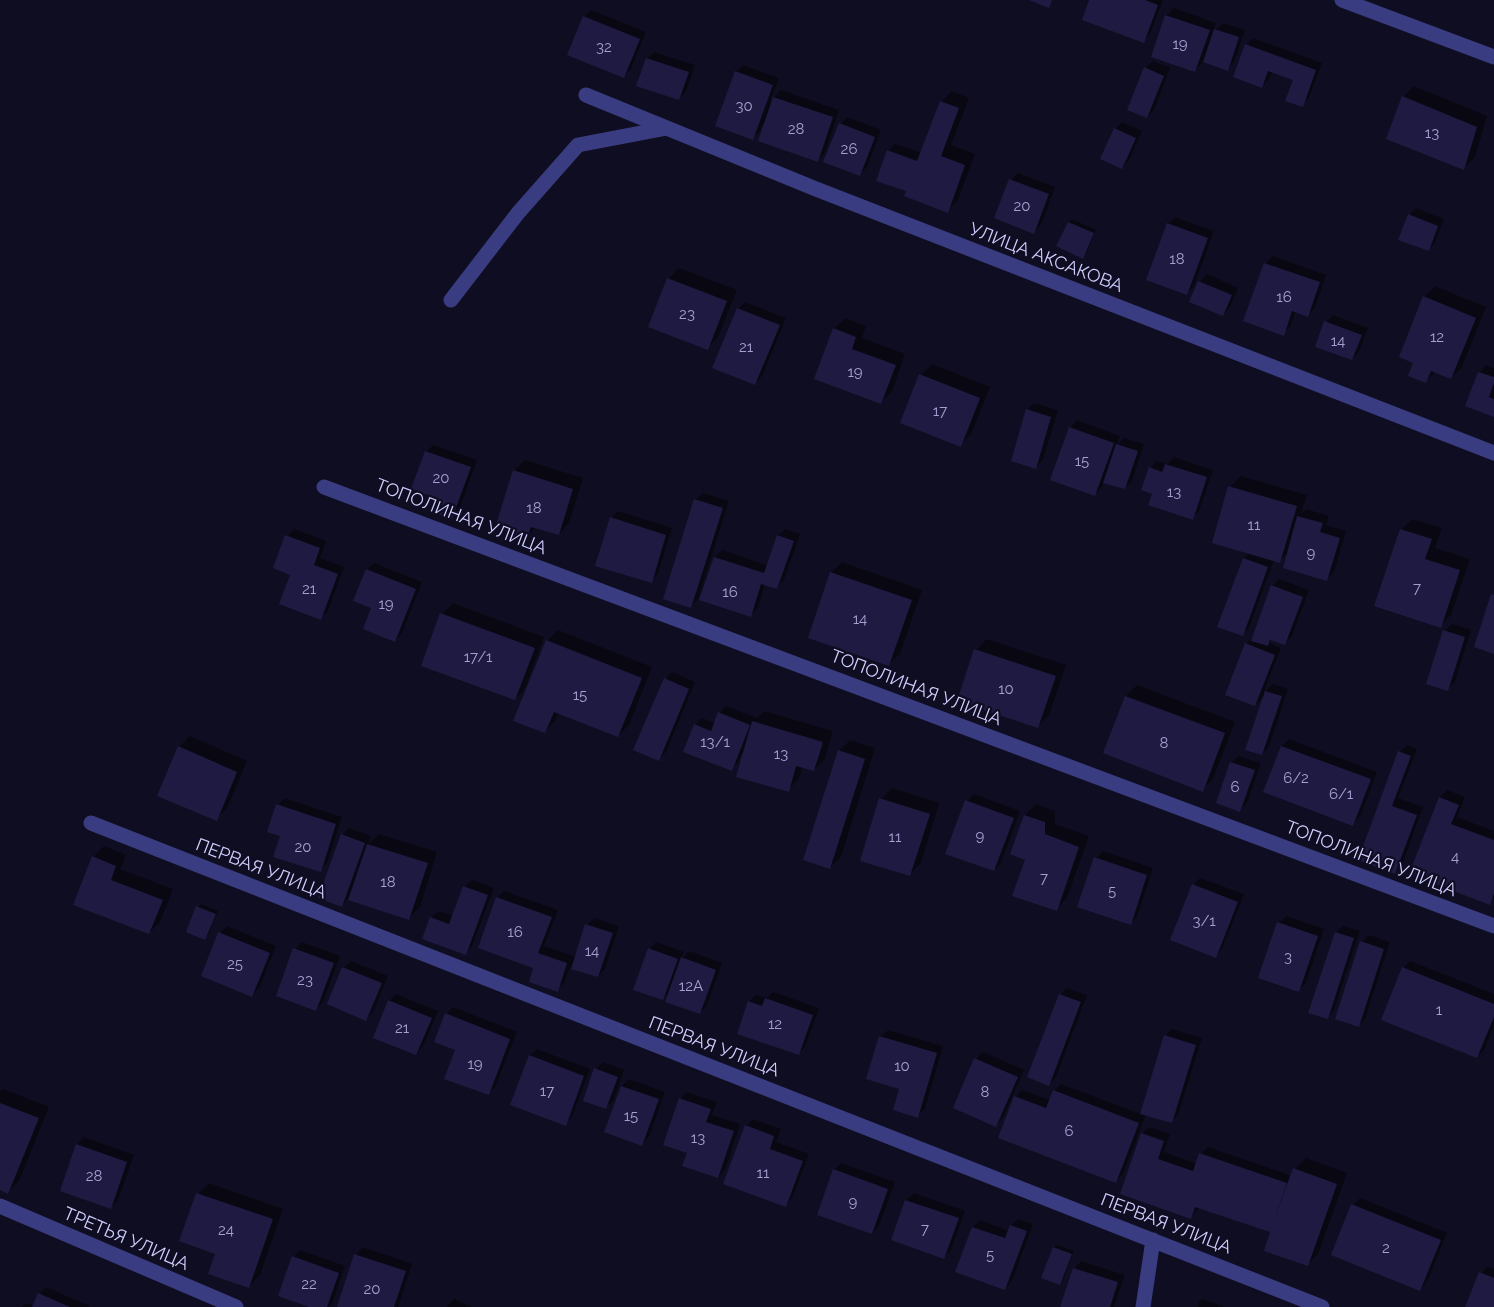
<!DOCTYPE html>
<html>
<head>
<meta charset="utf-8">
<style>
	body { margin:0 }
	canvas { display:block; background:#0f0d21 }
</style>
</head>
<body>
<canvas width="1494" height="1307"></canvas>
<script>
const ctx = document.querySelector('canvas').getContext('2d');
ctx.lineJoin = 'round';
function paint(path, color) {
  ctx.fillStyle = color;
  ctx.fill(path, 'evenodd');
}
function shape(rows) {
  const path = new Path2D();
  for (const r of rows) {
    path.moveTo(r[0], r[1]);
    for (let i = 2; i < r.length; i += 2) path.lineTo(r[i], r[i + 1]);
  }
  return path;
}
function trace(path, color, width, dash) {
  ctx.strokeStyle = color;
  ctx.lineWidth = width;
  ctx.lineCap = dash ? 'butt' : 'round';
  ctx.setLineDash(dash || []);
  ctx.stroke(path);
}
function drawText(font, color, halo, rows, align = 'center') {
  ctx.font = font + ' Raleway,sans-serif';
  ctx.lineWidth = 4.5;
  ctx.setLineDash([]);
  ctx.textBaseline = 'middle';
  ctx.strokeStyle = halo;
  ctx.fillStyle = color;
  for (const [text, x, y, turn = 0] of rows) {
    ctx.save();
    ctx.translate(x, y);
    ctx.rotate((+turn || 0) * Math.PI / 180);
    ctx.textAlign = isNaN(turn) ? turn : align;
    if (halo) ctx.strokeText(text, 0, 0);
    ctx.fillText(text, 0, 0);
    ctx.restore();
  }
}
const shadow = shape([
	[1091,0,1163,0,1150,34,1143,41],
	[1174,8,1216,23,1213,33,1223,23,1245,30,1234,62,1227,69,1203,61,1195,71,1152,56,1167,15],
	[591,10,646,32,631,69,624,76,584,17],
	[1253,38,1322,63,1309,98,1302,105,1295,79,1272,71,1269,79,1262,86,1246,45],
	[654,52,695,65,686,92,679,99,647,59],
	[1153,61,1170,68,1154,110,1147,117,1145,68],
	[743,65,779,78,770,101,781,90,839,110,825,153,818,160,763,123,760,131,753,138,736,72],
	[1414,86,1487,116,1475,157,1464,168,1403,97],
	[952,91,969,98,951,145,975,154,958,200,947,211,910,185,888,151,895,144,922,153,941,102],
	[847,117,881,130,867,167,860,174,840,124],
	[1122,122,1142,131,1129,160,1122,168,1115,129],
	[1018,173,1055,187,1041,225,1034,232,1011,180],
	[1416,208,1444,219,1435,243,1428,250,1409,215],
	[1175,217,1214,231,1194,286,1187,293,1168,224],
	[1072,219,1096,230,1086,254,1083,257,1069,222],
	[1273,256,1326,275,1315,308,1308,315,1296,311,1290,327,1283,334,1245,320,1266,263],
	[679,268,737,290,718,337,708,348,668,279],
	[1207,274,1238,288,1230,307,1223,315,1191,302,1200,282],
	[1435,286,1486,307,1462,367,1451,378,1436,372,1426,381,1415,362,1424,297],
	[745,302,786,318,762,376,755,384,738,309],
	[1333,315,1368,328,1359,352,1352,359,1326,322],
	[845,318,866,326,862,338,905,354,892,392,881,402,834,329],
	[932,364,990,387,971,434,960,445,921,375],
	[1486,365,1494,368,1494,416,1479,373],
	[1034,403,1058,410,1043,460,1036,467,1027,410],
	[1077,420,1120,436,1117,445,1124,438,1144,444,1132,481,1125,488,1104,481,1102,487,1095,494,1070,428],
	[433,445,477,460,459,510,452,517,436,496,426,452],
	[1174,457,1213,470,1199,511,1192,518,1154,493,1150,468,1157,461,1167,464],
	[525,460,583,478,569,523,559,534,536,527,527,536,514,471],
	[1241,476,1307,495,1301,514,1306,509,1329,516,1326,525,1346,531,1334,572,1327,579,1289,552,1279,561,1274,560,1249,628,1242,635,1244,558,1250,553,1230,487],
	[703,493,729,501,698,599,691,606,695,500],
	[618,511,672,528,658,574,651,581,611,518],
	[1412,519,1442,528,1435,548,1470,559,1451,615,1440,626,1376,605,1402,529],
	[294,529,326,541,320,558,344,567,328,611,321,618,292,574,287,536],
	[785,529,800,534,784,580,777,587,765,583,758,608,750,615,715,557,722,550,769,566,778,536],
	[842,562,922,590,900,654,889,664,831,573],
	[374,563,422,582,402,633,395,641,373,607,367,570],
	[1279,579,1309,590,1292,636,1285,643,1273,639,1269,643,1281,648,1263,694,1273,684,1288,689,1269,747,1262,754,1265,695,1255,705,1246,644,1254,636,1272,586],
	[453,603,544,637,526,686,527,686,515,699,442,614],
	[1452,624,1471,630,1455,682,1448,689,1444,631],
	[558,630,652,667,629,725,618,736,559,712,555,721,545,732,515,720,548,640],
	[987,639,1066,665,1049,715,1038,726,976,650],
	[672,672,695,682,666,752,659,759,665,679],
	[1137,685,1235,722,1213,779,1202,790,1126,696],
	[726,706,757,718,764,711,833,731,825,759,814,770,803,766,799,779,788,790,744,753,742,753,738,762,731,769,695,725,702,718,715,723,719,713],
	[190,736,247,761,227,808,216,819,179,747],
	[1289,739,1377,772,1360,817,1353,824,1282,746],
	[850,740,875,748,841,857,830,867,839,751],
	[1407,745,1417,749,1398,798,1423,807,1402,865,1395,872,1360,859,1399,752],
	[1238,756,1261,763,1247,803,1240,810,1231,763],
	[892,788,939,803,921,863,910,874,881,799],
	[1447,790,1465,797,1457,817,1494,831,1494,898,1489,903,1411,873,1440,797],
	[974,794,1020,811,1001,863,994,870,967,801],
	[285,798,342,817,327,863,320,870,282,835,278,805],
	[1036,804,1055,811,1055,824,1089,836,1067,898,1056,909,1027,859,1012,853,1025,815],
	[349,828,371,836,368,844,379,834,437,852,420,907,409,918,348,899,342,905,342,835],
	[104,846,126,855,120,869,173,889,160,922,149,933,93,857],
	[1103,851,1153,868,1137,917,1130,924,1096,858],
	[1200,878,1244,894,1222,949,1215,956,1193,885],
	[472,880,494,888,472,946,465,954,431,918,438,911,454,916,465,887],
	[504,891,558,910,544,946,576,957,587,925,594,918,619,926,605,969,598,976,570,967,564,983,557,990,535,967,497,898],
	[201,904,218,911,208,935,205,938,198,907],
	[1286,916,1324,929,1306,983,1299,990,1279,923],
	[227,926,276,946,259,988,252,995,203,975,220,933],
	[1343,926,1360,931,1334,1010,1327,1018,1336,933],
	[1369,935,1390,942,1365,1019,1358,1026,1362,942],
	[302,942,340,956,323,1002,316,1009,295,949],
	[656,942,684,952,681,959,689,951,722,963,707,1005,700,1013,670,991,663,999,649,949],
	[351,961,388,976,373,1012,366,1019,343,968],
	[1410,961,1494,994,1494,1025,1484,1050,1477,1057,1403,968],
	[1067,988,1087,995,1056,1077,1049,1084,1060,995],
	[773,992,819,1008,805,1047,798,1054,749,1002,756,995,767,998],
	[396,994,438,1011,423,1046,416,1054,389,1001],
	[453,1007,517,1032,495,1087,488,1094,457,1049,446,1014],
	[1172,1029,1202,1038,1178,1115,1171,1122,1146,1114,1123,1174,1116,1181,1015,1097,1022,1090,1050,1100,1054,1091,1061,1084,1141,1114,1165,1036],
	[888,1030,943,1046,925,1109,917,1116,901,1088,880,1037],
	[537,1049,590,1069,572,1117,565,1124,530,1056],
	[983,1052,1024,1070,1003,1118,996,1125,976,1059],
	[603,1062,624,1070,613,1101,605,1108,596,1069],
	[629,1079,665,1092,649,1137,642,1144,606,1131,622,1086],
	[3,1089,49,1107,19,1181,8,1192,0,1189,0,1092],
	[687,1092,717,1102,712,1115,740,1124,725,1170,718,1177,689,1152,680,1099],
	[753,1119,781,1129,776,1142,809,1154,792,1198,785,1206,746,1126],
	[1149,1127,1170,1134,1164,1152,1197,1164,1201,1154,1208,1147,1292,1176,1295,1169,1306,1158,1347,1173,1318,1254,1307,1265,1275,1225,1269,1230,1199,1207,1198,1210,1191,1217,1142,1134],
	[84,1137,134,1155,118,1200,111,1207,77,1145],
	[841,1163,895,1182,879,1226,872,1233,834,1170],
	[209,1183,283,1209,260,1275,249,1286,217,1253,198,1194],
	[914,1193,965,1211,951,1250,944,1257,893,1239,906,1200],
	[1360,1198,1447,1233,1427,1282,1420,1289,1353,1205],
	[1018,1219,1033,1224,1012,1281,1005,1289,973,1227,980,1220,1009,1231,1011,1226],
	[1057,1245,1074,1251,1063,1280,1060,1284,1054,1248],
	[363,1247,412,1264,398,1307,339,1307,356,1255],
	[300,1250,345,1266,332,1304,328,1307,314,1307,293,1257],
	[1081,1261,1125,1275,1114,1307,1062,1307,1074,1269],
	[1488,1266,1494,1269,1494,1307,1467,1307,1481,1273],
	[46,1287,90,1306,89,1307,22,1307,26,1303,34,1306,39,1294],
	[454,1299,472,1307,447,1307],
	[1202,1299,1223,1306,1223,1307,1198,1307,1199,1302]
]);
const building = shape([
	[1029,0,1052,0,1049,8],
	[1089,0,1145,0,1158,5,1144,43,1082,20],
	[1165,15,1210,30,1195,72,1151,57],
	[583,16,640,39,624,78,567,55],
	[1214,29,1239,37,1228,71,1203,62],
	[1245,44,1316,70,1303,107,1285,101,1293,80,1268,71,1262,88,1233,77],
	[646,58,689,72,679,100,636,86],
	[1144,67,1164,76,1147,118,1127,110],
	[735,71,773,85,753,140,715,126],
	[1402,96,1477,127,1464,170,1386,139],
	[773,97,833,117,818,162,758,141],
	[940,101,959,108,941,156,965,165,948,213,904,196,906,191,876,181,887,150,917,161],
	[839,123,875,137,860,176,823,162],
	[1114,128,1136,138,1122,169,1100,159],
	[1009,179,1049,194,1034,234,994,218],
	[1408,214,1438,226,1429,251,1398,240],
	[1068,222,1094,233,1083,259,1056,246],
	[1167,223,1208,238,1187,295,1146,280],
	[1264,263,1320,282,1308,317,1292,311,1284,336,1243,321],
	[667,278,727,301,708,350,648,327],
	[1198,281,1232,295,1223,316,1189,302],
	[1423,296,1476,318,1451,379,1431,371,1426,383,1408,376,1413,363,1399,357],
	[737,308,780,325,755,385,712,368],
	[1324,321,1362,335,1352,360,1315,347],
	[833,328,856,337,852,349,896,365,881,404,814,379],
	[1478,372,1494,377,1494,383,1489,397,1494,399,1494,417,1465,406],
	[919,374,980,398,961,447,900,423],
	[1026,409,1051,417,1036,469,1011,461],
	[1069,427,1114,443,1095,496,1050,480],
	[1116,444,1138,451,1125,489,1103,483],
	[425,451,471,467,452,519,430,511,434,497,411,489],
	[1165,464,1207,477,1193,520,1148,505,1152,494,1141,490,1149,467,1162,472],
	[513,470,573,489,559,535,531,527,527,538,495,528],
	[1228,486,1297,506,1280,563,1212,543],
	[694,499,723,508,691,608,663,599],
	[1297,516,1323,523,1320,532,1340,538,1327,581,1283,568],
	[610,517,666,535,652,583,595,566],
	[1400,529,1432,539,1425,559,1460,570,1441,628,1374,606],
	[285,535,320,548,314,565,338,574,321,620,279,604,290,575,273,568],
	[777,535,794,541,777,589,761,584,751,617,699,600,714,557,764,573],
	[1243,558,1268,567,1243,636,1217,627],
	[366,569,416,589,395,642,363,629,371,608,353,601],
	[830,572,912,600,889,666,808,638],
	[1271,585,1303,597,1285,645,1270,640,1268,646,1251,641],
	[1491,594,1494,595,1494,654,1474,647],
	[440,613,535,648,515,700,421,666],
	[1443,630,1465,637,1448,691,1426,684],
	[546,640,642,678,618,737,554,712,545,733,513,721],
	[1245,643,1275,655,1255,706,1225,695],
	[974,649,1056,676,1038,728,957,701],
	[664,678,689,689,659,761,633,750],
	[1265,691,1282,696,1262,755,1245,750],
	[1125,696,1225,733,1203,792,1103,753],
	[718,712,750,725,732,771,683,752,694,724,711,731],
	[752,721,823,742,814,771,796,766,789,792,736,777],
	[178,746,237,772,217,821,157,796],
	[1281,746,1371,779,1353,826,1263,792],
	[838,750,865,759,830,869,803,860],
	[1398,751,1411,756,1392,806,1417,815,1395,874,1358,860],
	[1230,762,1255,770,1240,812,1216,803],
	[1439,797,1459,805,1451,824,1494,840,1494,893,1490,905,1409,874],
	[879,798,930,814,910,876,860,861],
	[965,800,1014,818,994,871,945,854],
	[276,804,336,824,321,872,273,857,280,836,267,832],
	[1024,815,1045,822,1045,834,1079,847,1057,911,1012,896,1025,860,1010,854],
	[341,834,365,843,342,907,318,898],
	[367,844,428,863,409,920,348,900],
	[92,856,116,866,111,880,163,900,149,934,73,905],
	[1094,857,1147,875,1131,925,1077,907],
	[1192,884,1238,902,1216,958,1170,940],
	[463,886,488,895,466,955,422,939,430,917,449,924],
	[496,897,552,917,538,953,567,963,558,992,529,982,533,968,478,948],
	[196,906,216,914,205,940,186,932],
	[1277,922,1318,936,1299,992,1258,978],
	[585,924,613,933,598,977,571,969],
	[218,932,270,953,252,997,201,976],
	[1335,932,1354,938,1328,1019,1308,1013],
	[1360,941,1384,949,1359,1027,1335,1019],
	[293,948,334,963,316,1011,276,996],
	[648,948,678,959,663,1000,633,990],
	[681,957,716,970,700,1014,665,1002],
	[342,967,382,983,366,1021,327,1004],
	[1402,967,1494,1004,1494,1017,1477,1058,1381,1020],
	[1059,994,1081,1002,1049,1086,1027,1077],
	[765,998,813,1015,799,1055,737,1034,748,1001,762,1006],
	[388,1000,432,1018,416,1055,373,1038],
	[445,1013,510,1039,489,1095,444,1079,455,1050,434,1042],
	[1164,1035,1196,1045,1172,1123,1140,1114],
	[879,1036,937,1053,918,1118,893,1110,899,1089,866,1079],
	[529,1055,584,1076,566,1126,510,1105],
	[974,1058,1018,1077,996,1127,953,1108],
	[594,1068,618,1077,606,1109,583,1101],
	[621,1086,659,1099,642,1146,604,1132],
	[1053,1090,1139,1123,1116,1183,998,1138,1014,1096,1046,1108],
	[679,1098,711,1109,706,1122,734,1131,718,1178,682,1166,687,1153,663,1145],
	[0,1103,39,1118,8,1194,0,1190],
	[745,1125,774,1136,770,1149,803,1161,786,1207,723,1184],
	[1141,1133,1164,1141,1158,1159,1193,1171,1199,1153,1287,1183,1272,1226,1293,1168,1337,1184,1308,1266,1264,1251,1270,1232,1195,1207,1191,1219,1120,1194],
	[76,1144,127,1162,111,1209,60,1191],
	[833,1169,888,1189,872,1234,817,1215],
	[196,1193,273,1219,249,1288,208,1274,215,1254,179,1241],
	[905,1200,959,1218,944,1259,891,1240],
	[1351,1204,1441,1240,1420,1291,1331,1255],
	[1010,1225,1027,1231,1005,1290,955,1272,972,1227,1005,1238],
	[1053,1247,1072,1254,1060,1285,1041,1278],
	[354,1254,406,1271,394,1307,337,1307],
	[292,1256,339,1273,327,1307,309,1307,278,1296],
	[1073,1268,1118,1282,1110,1307,1060,1307],
	[1479,1272,1494,1278,1494,1307,1465,1307],
	[38,1293,70,1307,32,1307]
]);
const minor = shape([
	[1342,0,1494,57],
	[586,95,816,189,1494,453],
	[451,300,518,213,578,145,667,128],
	[324,487,1494,926],
	[91,823,1322,1307],
	[0,1206,236,1307],
	[1143,1307,1153,1240]
]);
const numberNames = [
	["19",1180,44],
	["32",604,47],
	["30",744,106],
	["28",796,129],
	["13",1432,133],
	["26",849,149],
	["20",1022,206],
	["18",1177,259],
	["16",1284,297],
	["23",687,314],
	["12",1437,337],
	["14",1338,341],
	["21",746,347],
	["19",855,372],
	["17",940,411],
	["15",1082,461],
	["20",441,478],
	["13",1174,492],
	["18",534,508],
	["11",1254,525],
	["9",1311,553],
	["7",1417,588],
	["21",309,589],
	["16",730,592],
	["19",386,604],
	["14",860,619],
	["17/1",478,657],
	["10",1006,689],
	["15",580,695],
	["13/1",715,742],
	["8",1164,743],
	["13",781,754],
	["6/2",1296,778],
	["6",1235,787],
	["6/1",1341,794],
	["9",980,836],
	["11",895,837],
	["20",303,847],
	["4",1455,857],
	["7",1044,878],
	["18",388,882],
	["5",1112,891],
	["3/1",1204,921],
	["16",515,932],
	["14",592,951],
	["3",1288,957],
	["25",235,964],
	["23",305,980],
	["12А",691,986],
	["1",1439,1010],
	["12",775,1024],
	["21",402,1028],
	["19",475,1064],
	["10",902,1066],
	["17",547,1091],
	["8",985,1092],
	["15",631,1116],
	["6",1069,1131],
	["13",698,1138],
	["11",763,1173],
	["28",94,1176],
	["9",853,1202],
	["7",925,1229],
	["24",226,1230],
	["2",1386,1248],
	["5",990,1255],
	["22",309,1284],
	["20",372,1289]
];
const streetNames = [
	["УЛИЦА АКСАКОВА",1046,258,21],
	["ТОПОЛИНАЯ УЛИЦА",461,517,21],
	["ТОПОЛИНАЯ УЛИЦА",916,688,21],
	["ТОПОЛИНАЯ УЛИЦА",1371,859,21],
	["ПЕРВАЯ УЛИЦА",261,869,21],
	["ПЕРВАЯ УЛИЦА",714,1047,21],
	["ПЕРВАЯ УЛИЦА",1166,1224,21],
	["ТРЕТЬЯ УЛИЦА",126,1239,23]
];
paint(shadow, '#0007');
paint(building, '#1e1a42');
trace(minor, '#393c80', 15);
drawText('15px', '#a4a1d0', null, numberNames);
drawText('18px', '#d0ceff', '#0f0d21', streetNames);
</script>
</body>
</html>
